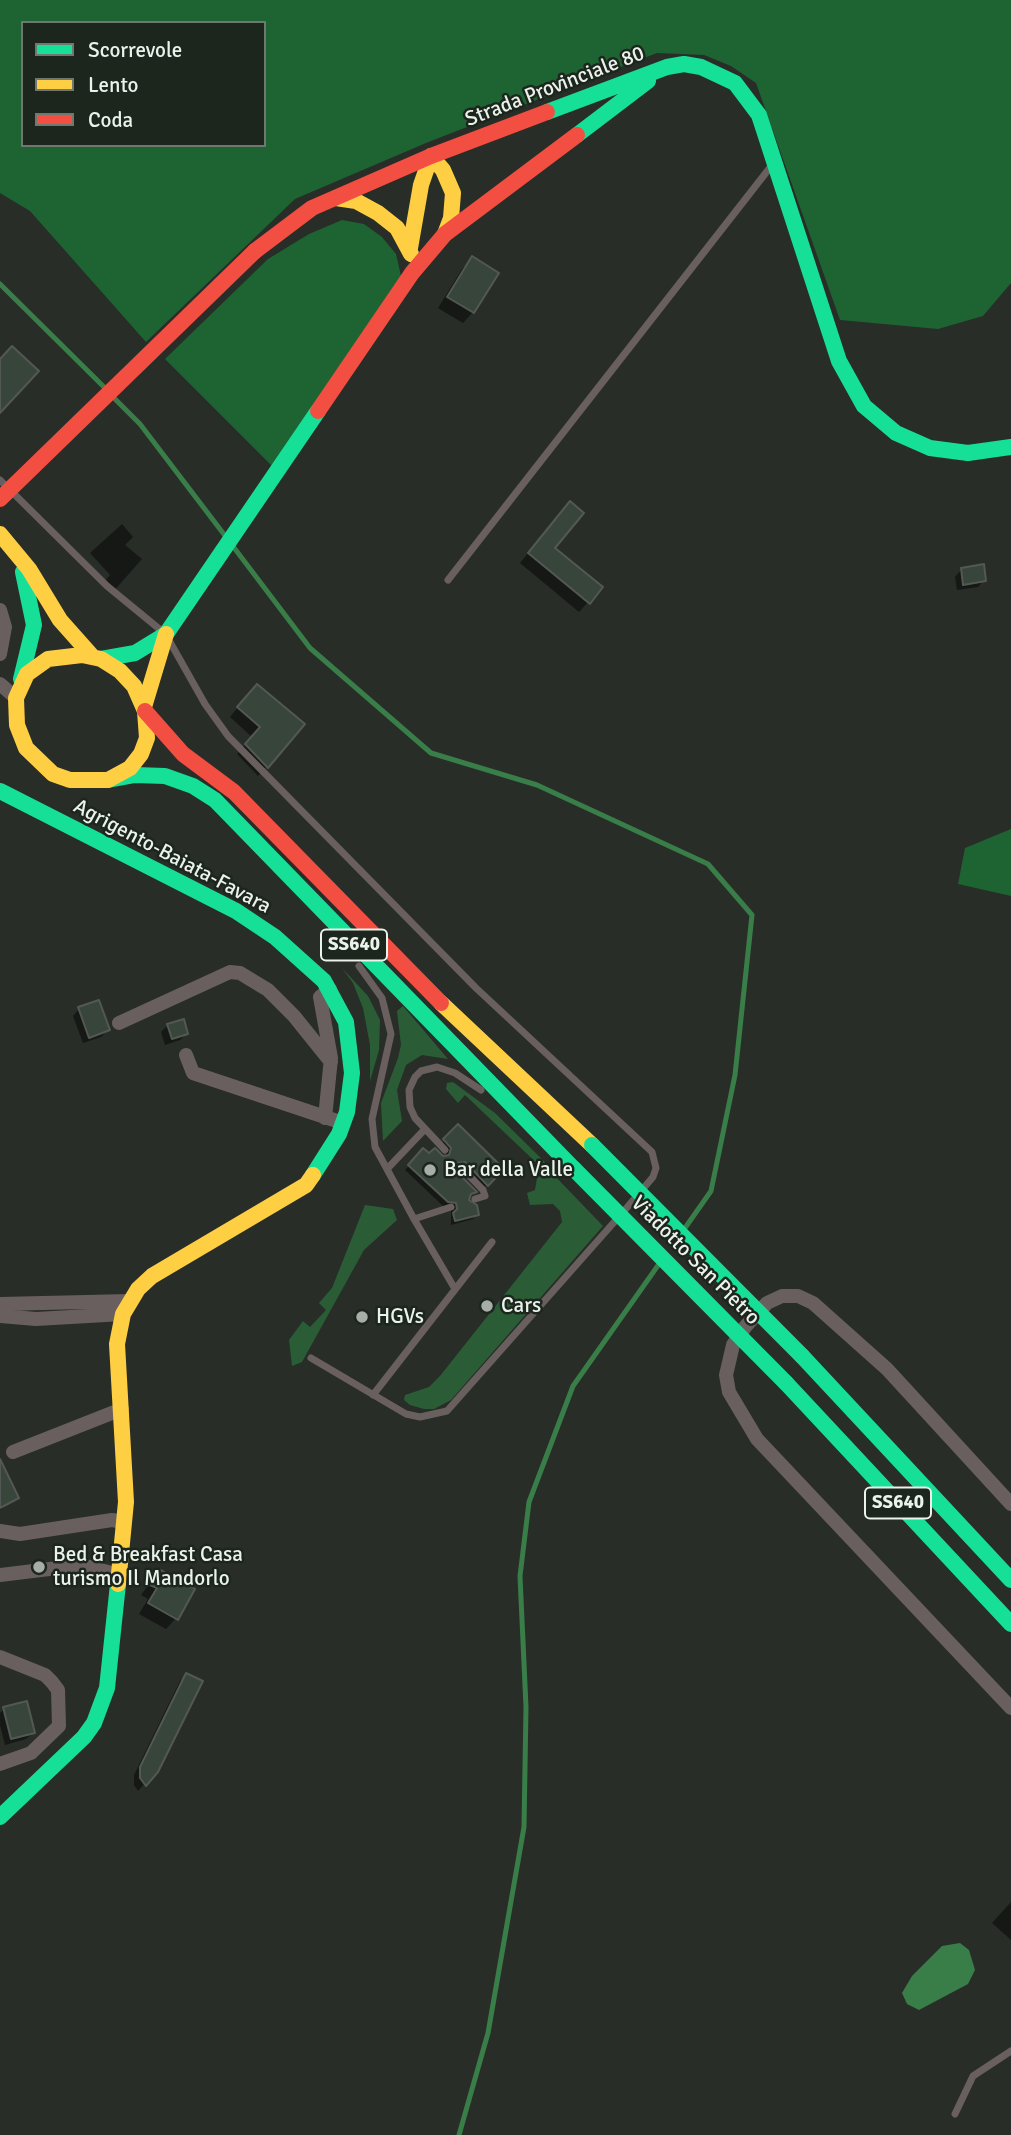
<!DOCTYPE html>
<html>
<head>
<meta charset="utf-8">
<style>
	body { margin:0 }
	#map { position:relative; width:1011px; height:2135px; overflow:hidden; background:#282d28; font-family:Signika,sans-serif }
	canvas { display:block }
	.legend { position:absolute; left:21px; top:21px; width:245px; height:126px; box-sizing:border-box; background:#1c261d; border:2px solid #6f7870; margin:0; padding:9px 12px; list-style:none; font-size:21px; color:#ebf2ec }
	.legend li { display:flex; align-items:center; gap:14px; height:35px }
	.legend b { width:35px; border:2px solid #6f7870 }
</style>
</head>
<body>
<div id="map">
<canvas width="1011" height="2135"></canvas>
<ul class="legend">
<li><b style="height:9px;background:#16e098"></b>Scorrevole</li>
<li><b style="height:9px;background:#ffcf43"></b>Lento</li>
<li><b style="height:9px;background:#f24e42"></b>Coda</li>
</ul>
</div>
<script>
const ctx = document.querySelector('canvas').getContext('2d');
ctx.lineJoin = 'round';
function paint(path, color) {
  ctx.fillStyle = color;
  ctx.fill(path, 'evenodd');
}
function shape(rows) {
  const path = new Path2D();
  for (const r of rows) {
    path.moveTo(r[0], r[1]);
    for (let i = 2; i < r.length; i += 2) path.lineTo(r[i], r[i + 1]);
  }
  return path;
}
function trace(path, color, width, dash) {
  ctx.strokeStyle = color;
  ctx.lineWidth = width;
  ctx.lineCap = dash ? 'butt' : 'round';
  ctx.setLineDash(dash || []);
  ctx.stroke(path);
}
function drawText(font, color, halo, rows, align = 'center') {
  ctx.font = font + ' Signika,sans-serif';
  ctx.lineWidth = 5;
  ctx.setLineDash([]);
  ctx.textBaseline = 'middle';
  ctx.strokeStyle = halo;
  ctx.fillStyle = color;
  for (const [text, x, y, turn = 0] of rows) {
    ctx.save();
    ctx.translate(x, y);
    ctx.rotate((+turn || 0) * Math.PI / 180);
    ctx.textAlign = isNaN(turn) ? turn : align;
    if (halo) ctx.strokeText(text, 0, 0);
    ctx.fillText(text, 0, 0);
    ctx.restore();
  }
}
const green = shape([
	[342,968,368,996,380,1020,379,1050,370,1081,370,1045,363,1008,353,983],
	[403,1006,448,1059,422,1055,406,1065,397,1090,402,1121,383,1141,381,1103,398,1058,401,1045,397,1011],
	[453,1082,495,1113,554,1171,553,1174,603,1226,451,1400,434,1409,424,1409,410,1405,404,1400,405,1395,429,1387,440,1376,562,1222,560,1211,553,1204,530,1205,527,1193,535,1190,537,1178,544,1170,465,1095,458,1103,446,1089,447,1083],
	[365,1205,393,1209,397,1220,364,1250,302,1362,292,1366,289,1340,303,1321,310,1327,326,1310,319,1303,332,1288]
]);
const forest = shape([
	[0,0,1011,0,1011,283,983,316,938,329,840,320,756,83,731,66,704,55,657,53,426,143,295,199,146,342,30,211,0,193],
	[23,23,264,23,264,145,23,145],
	[342,220,364,224,382,237,396,254,401,276,272,466,165,359,268,259,309,234],
	[1011,829,1011,896,958,884,965,848]
]);
const water = shape([
	[960,1943,969,1950,975,1970,968,1984,919,2010,907,2004,902,1993,912,1976,942,1946]
]);
const shadow = shape([
	[472,258,473,312,463,323,438,308,462,269],
	[561,513,553,548,588,602,579,612,520,563],
	[122,524,133,537,125,545,142,559,112,593,102,585,110,575,90,553],
	[961,570,984,580,978,587,957,590,955,577],
	[248,695,302,725,258,776,237,754,252,737,230,717],
	[79,1009,108,1030,101,1037,83,1043,73,1016],
	[168,1025,187,1033,180,1040,165,1045,161,1032],
	[458,1127,502,1169,482,1189,460,1166,455,1167,454,1171,474,1192,467,1201,477,1214,473,1219,451,1225,451,1207,443,1206,405,1170,424,1150,429,1156,446,1157,447,1153,440,1145],
	[0,1477,17,1498,0,1510],
	[159,1571,176,1618,166,1629,139,1614,148,1599,141,1595],
	[187,1675,156,1771,138,1791,134,1785,134,1775,180,1681],
	[4,1709,33,1733,26,1739,5,1745,0,1725,0,1713],
	[1011,1902,1011,1940,992,1923]
]);
const stream = shape([
	[0,284,105,388],
	[111,395,140,424,226,537],
	[232,545,310,648,431,753,537,785,708,864,752,915,735,1075,711,1191,685,1228],
	[459,2135,488,2033,524,1827,526,1707,520,1576,529,1502,573,1386,659,1264]
]);
const building = shape([
	[472,256,499,273,474,313,447,297,472,256],
	[12,346,39,371,0,413,0,359,12,346],
	[570,501,584,513,555,548,603,587,590,604,528,553,570,501],
	[984,564,986,581,963,585,961,568,984,564],
	[257,684,305,724,268,768,245,744,260,727,237,707,257,684],
	[99,1000,110,1030,89,1038,78,1007,99,1000],
	[184,1019,188,1034,172,1039,167,1024,184,1019],
	[458,1124,504,1169,488,1186,465,1162,456,1163,456,1171,477,1192,471,1194,469,1200,477,1205,479,1215,455,1221,453,1213,457,1209,456,1203,448,1202,408,1165,423,1148,429,1153,435,1148,443,1156,449,1155,451,1148,443,1139,458,1124],
	[0,1459,19,1498,0,1508,0,1459],
	[159,1569,195,1589,178,1620,148,1603,157,1588,150,1585,159,1569],
	[186,1673,203,1681,158,1772,146,1786,140,1778,140,1767,186,1673],
	[27,1701,35,1733,11,1739,3,1707,27,1701]
]);
const lane = shape([
	[0,480,107,586,163,632],
	[448,580,772,165],
	[170,642,205,704,228,736,476,988,652,1152,656,1168,653,1177,624,1211],
	[359,966,382,998,391,1034,372,1119,375,1147,414,1219,451,1207],
	[445,1150,415,1118,410,1107,409,1090,415,1077,421,1071,437,1067,455,1073,481,1090],
	[461,1167,483,1190,485,1196,475,1199],
	[387,1169,425,1129],
	[414,1219,455,1289],
	[311,1358,406,1414,420,1417,447,1411,616,1220],
	[373,1395,492,1242],
	[955,2114,973,2076,1011,2051]
]);
const street = shape([
	[0,610,5,627,0,654],
	[0,684,16,698],
	[119,1023,230,972,240,973,268,990,294,1016,331,1062],
	[186,1055,193,1073,343,1123],
	[325,1118,331,1058,320,997,330,989],
	[0,1304,129,1301],
	[0,1316,36,1319,123,1314],
	[13,1452,122,1409],
	[1011,1504,887,1369,813,1303,798,1296,782,1296,767,1303,745,1327,733,1345,726,1375,729,1392,757,1439,1011,1708],
	[0,1531,20,1534,112,1520,124,1522],
	[0,1575,82,1565,119,1575],
	[0,1657,45,1675,52,1682,58,1690,59,1726,31,1753,0,1764]
]);
const fast = shape([
	[547,112,667,67,684,64,701,67,735,83,759,115,839,361,864,406,896,433,930,448,968,453,1011,447],
	[577,135,648,81],
	[101,659,135,653,166,634,318,411],
	[21,679,34,625,23,572],
	[108,780,135,775,165,776,193,786,215,800,574,1169],
	[0,791,236,911,275,937,324,981,346,1022,352,1073,347,1112,339,1134,313,1175],
	[802,1356,1011,1580],
	[786,1383,1011,1624],
	[0,1817,84,1737,94,1723,107,1688,118,1584]
]);
const slow = shape([
	[336,198,356,201,378,213,397,228,411,254],
	[410,248,421,185,431,156,443,170,453,193,451,218,445,234],
	[0,534,29,569,60,620,92,656],
	[82,655,101,659,120,671,134,686,145,711,147,738,141,754,130,768,108,780,70,780,53,774,26,748,17,725,16,698,27,674,48,659,82,655],
	[144,707,166,634],
	[441,1003,592,1145],
	[118,1584,126,1502,117,1344,123,1314,138,1289,152,1276,306,1185,313,1175]
]);
const jam = shape([
	[255,251,312,208,431,156,547,112],
	[318,411,412,273,445,234,577,135],
	[145,711,183,754,234,792,441,1003]
]);
const fastBridge = shape([
	[592,1145,802,1356],
	[574,1169,786,1383]
]);
const jamBridge = shape([
	[0,499,255,251]
]);
const markers = [
	[430,1170,7,"#a7ada7"],
	[487,1306,7,"#a7ada7"],
	[362,1317,7,"#a7ada7"],
	[39,1567,7,"#a7ada7"]
];
const shields = [
	[354,945,66],
	[898,1503,66]
];
const shieldNames = [
	["SS640",354,945],
	["SS640",898,1503]
];
const streetNames = [
	["Strada Provinciale 80",555,87,-21],
	["Agrigento-Baiata-Favara",172,857,28],
	["Viadotto San Pietro",695,1261,45]
];
const poiNames = [
	["Bar della Valle",444,1170],
	["Cars",501,1306],
	["HGVs",376,1317],
	["Bed & Breakfast Casa",53,1555],
	["turismo Il Mandorlo",53,1579]
];
paint(green, '#2a5d36');
paint(forest, '#1e6332');
paint(water, '#397e49');
paint(shadow, '#0007');
trace(stream, '#397e49', 5);
paint(building, '#38453b');
trace(building, '#535854', 2);
trace(lane, '#695f5f', 7);
trace(street, '#695f5f', 14);
trace(fast, '#16e098', 16);
trace(slow, '#ffcf43', 16);
trace(jam, '#f24e42', 16);
trace(fastBridge, '#16e098', 16);
trace(jamBridge, '#f24e42', 16);
for (const [x, y, r, color] of markers) {
  const dot = new Path2D();
  dot.arc(x, y, r, 0, 2 * Math.PI);
  ctx.fillStyle = color;
  ctx.fill(dot);
  trace(dot, '#1c261d', 2.5);
}
for (const [x, y, w] of shields) {
  const box = new Path2D();
  box.roundRect(x - w / 2, y - 15.5, w, 31, 5);
  ctx.fillStyle = '#1c261d';
  ctx.fill(box);
  trace(box, '#ebf2ec', 2);
}
drawText('bold 19px', '#ebf2ec', null, shieldNames);
drawText('21px', '#ebf2ec', '#1c261d', streetNames);
drawText('21px', '#ebf2ec', '#1c261d', poiNames, 'left');
</script>
</body>
</html>
